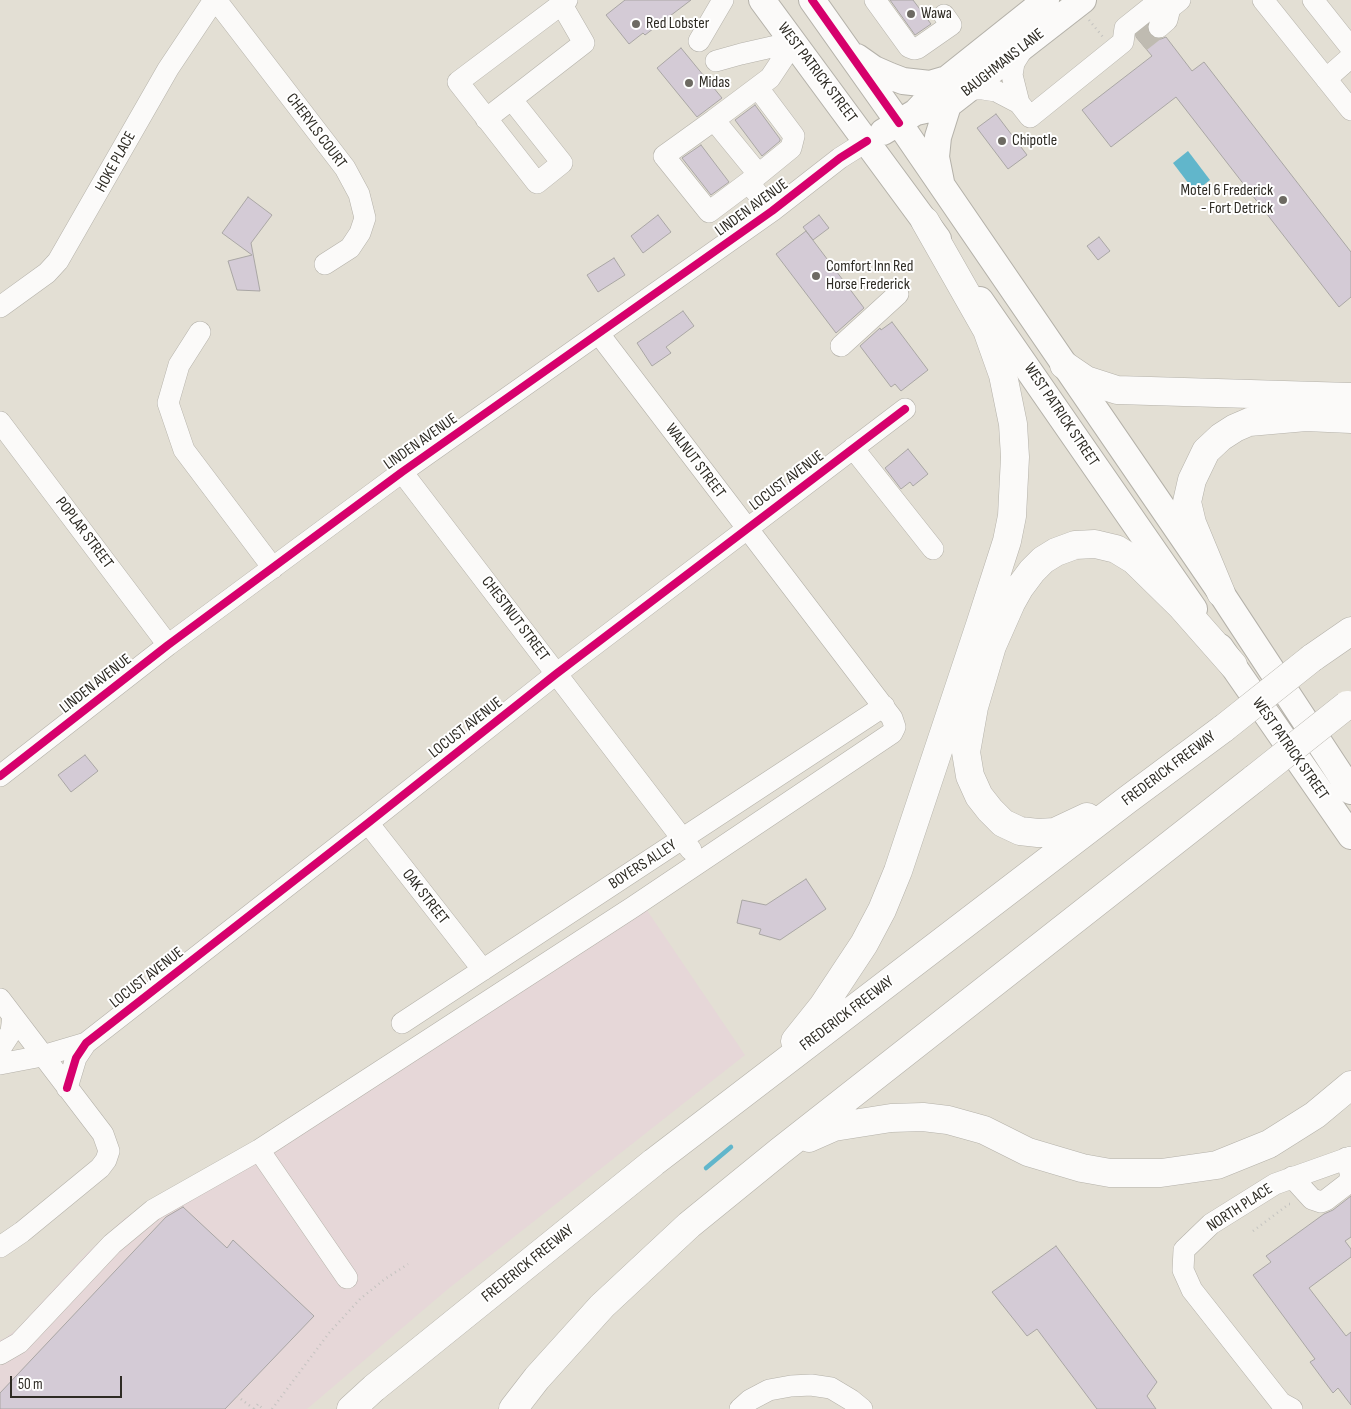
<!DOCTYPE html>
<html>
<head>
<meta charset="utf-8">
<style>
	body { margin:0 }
	#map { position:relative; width:1351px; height:1409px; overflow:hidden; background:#e3dfd4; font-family:"Sofia Sans Condensed",sans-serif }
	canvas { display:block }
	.scale { position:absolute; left:10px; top:1376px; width:112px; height:22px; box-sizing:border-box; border:2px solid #2e2b24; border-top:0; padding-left:6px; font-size:15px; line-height:18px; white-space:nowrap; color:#2e2b24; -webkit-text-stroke:4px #fff; paint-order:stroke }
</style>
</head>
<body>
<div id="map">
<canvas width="1351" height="1409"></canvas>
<div class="scale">50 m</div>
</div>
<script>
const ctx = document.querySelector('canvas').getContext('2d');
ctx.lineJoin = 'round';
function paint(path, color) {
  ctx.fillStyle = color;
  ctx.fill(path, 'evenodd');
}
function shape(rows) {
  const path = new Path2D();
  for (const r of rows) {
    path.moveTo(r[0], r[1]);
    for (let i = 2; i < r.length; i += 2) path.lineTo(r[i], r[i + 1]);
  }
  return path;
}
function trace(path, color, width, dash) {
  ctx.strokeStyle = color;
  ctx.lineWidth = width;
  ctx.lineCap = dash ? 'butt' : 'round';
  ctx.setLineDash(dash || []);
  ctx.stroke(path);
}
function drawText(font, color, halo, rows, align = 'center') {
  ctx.font = font + ' "Sofia Sans Condensed",sans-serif';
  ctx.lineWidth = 4;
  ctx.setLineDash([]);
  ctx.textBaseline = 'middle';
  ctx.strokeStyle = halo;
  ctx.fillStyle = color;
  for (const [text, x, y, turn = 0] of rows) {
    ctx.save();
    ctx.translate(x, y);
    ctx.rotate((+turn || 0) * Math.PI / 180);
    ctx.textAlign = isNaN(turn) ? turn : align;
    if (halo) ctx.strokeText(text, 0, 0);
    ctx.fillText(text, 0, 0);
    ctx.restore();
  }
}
const commercial = shape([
	[636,894,745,1055,448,1289,307,1409,0,1409,0,1340,5,1338,16,1330,87,1253,125,1218,148,1203,237,1153]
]);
const water = shape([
	[1188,151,1210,180,1195,192,1173,163]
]);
const stream = shape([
	[706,1168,731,1147]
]);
const building = shape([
	[625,0,691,0,645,35,643,33,629,44,606,15,625,0],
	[890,0,913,0,931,24,915,35,890,0],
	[1147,27,1149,35,1155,39,1161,39,1166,37,1192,71,1204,62,1351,252,1351,297,1339,307,1176,97,1111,147,1082,110,1152,56,1136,37,1137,35,1147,27],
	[681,48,722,98,697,117,657,68,681,48],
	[755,105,780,139,780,141,762,156,735,120,755,105],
	[996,114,1027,155,1008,169,977,128,996,114],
	[701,145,729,182,711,195,682,158,701,145],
	[248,197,272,215,251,243,260,291,237,290,228,261,252,255,222,233,248,197],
	[658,215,671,232,643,253,631,236,658,215],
	[819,215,829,228,813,240,803,227,819,215],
	[806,231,864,308,836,333,776,254,806,231],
	[1099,237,1110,251,1098,260,1087,246,1099,237],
	[614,258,625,275,598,292,587,275,614,258],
	[683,311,694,326,666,347,671,353,652,366,637,343,683,311],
	[892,322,928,370,901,391,895,384,891,387,860,346,880,328,881,330,892,322],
	[908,449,928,474,913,486,910,482,901,489,885,468,908,449],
	[85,755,98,771,71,792,58,775,85,755],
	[806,879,826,909,780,940,759,934,761,929,737,923,742,900,766,905,806,879],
	[1351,1196,1351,1237,1345,1241,1351,1249,1351,1257,1309,1288,1346,1336,1351,1332,1351,1405,1338,1388,1333,1393,1310,1362,1315,1359,1253,1275,1271,1262,1266,1256,1324,1214,1333,1210,1351,1196],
	[183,1207,227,1248,233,1240,314,1316,225,1409,0,1409,0,1393,166,1217,183,1207],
	[1056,1246,1157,1382,1147,1396,1156,1409,1097,1409,1037,1329,1027,1336,992,1292,1056,1246]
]);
const minorTunnel = shape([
	[1140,42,1159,27]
]);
const path = shape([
	[1089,20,1103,37],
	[1253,1231,1289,1204,1292,1204],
	[237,1396,254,1409],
	[254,1409,258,1404,263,1409],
	[272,1409,329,1333,360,1299,385,1279,408,1264]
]);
const minor = shape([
	[216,0,345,168,359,194,365,218,360,233,350,248,325,264],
	[875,0,909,47,914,49,918,48,951,25,944,15],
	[1263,0,1351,110],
	[1313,0,1351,48],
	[1159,27,1167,20,1170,8],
	[699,41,723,0],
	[1024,47,1014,63,1012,75,1019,103,1030,117,1123,42,1125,28,1155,4,1170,8,1180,0],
	[716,61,741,54,794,42],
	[1326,79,1351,57],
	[968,89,983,89,996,91,1019,103],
	[512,100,562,163,537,183,458,82,567,0],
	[486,119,584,43,562,5],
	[714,120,664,156,709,212,753,179,791,148,794,136,758,88],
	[772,211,752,187,755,170,714,120,770,78,794,42],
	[0,307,47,273,58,261,168,69,214,0],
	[200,332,179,365,168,403,184,450,273,568],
	[841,346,898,294],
	[0,422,168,645],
	[853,448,933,549],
	[402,472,691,850],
	[0,776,168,645,402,472,772,211,840,158,867,141],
	[368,823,483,970],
	[0,999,103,1134,109,1151,106,1160,100,1168,22,1232,0,1247],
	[402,1023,884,706],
	[0,1049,11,1032,13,1016],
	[0,1064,42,1056,86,1043],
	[67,1088,76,1058,86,1043,368,823,556,674,905,409],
	[259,1150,347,1278],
	[1292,1177,1312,1199,1321,1202,1326,1200,1348,1183,1351,1176,1346,1158],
	[0,1354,19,1343,112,1244,153,1210,259,1150,633,907,892,733,895,727,892,718,599,334],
	[740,1409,750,1400,769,1390,791,1386,811,1385,831,1388,851,1400,862,1409],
	[1292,1409,1281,1403,1192,1290,1183,1270,1184,1250,1211,1224,1275,1184,1351,1157]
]);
const major = shape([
	[762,0,938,239],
	[812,0,899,123,1221,593,1351,791],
	[857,57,874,69,890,76,903,81,930,84,947,79],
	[916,112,948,105,1083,0],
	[883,132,916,112,947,79,1046,0],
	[941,182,936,157,938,137,948,105],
	[980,300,1194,609],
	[1220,647,1351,836]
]);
const highway = shape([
	[1064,365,1086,380,1117,390,1351,397],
	[1221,593,1192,523,1187,502,1192,480,1206,451,1221,437,1235,428,1249,422,1306,417,1351,419],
	[1312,658,1351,631],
	[1087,817,1055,832,1038,833,1020,831,1003,823,990,810,979,796,970,776,966,752,974,707,992,646,1011,603,1020,587,1032,571,1043,560,1056,552,1075,545,1095,544,1116,549,1134,560,1181,606,1233,665],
	[795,1041,823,1006,864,944,882,910,898,871,980,625,1007,541,1012,516,1015,457,1013,424,1003,375,987,330,925,221],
	[809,1138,834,1127,891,1118,923,1117,948,1120,984,1130,1028,1152,1082,1168,1110,1173,1161,1173,1217,1165,1269,1144,1315,1115,1351,1085],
	[351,1409,374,1388,654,1162,1127,800,1224,728],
	[513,1409,537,1378,602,1306,689,1225,780,1151,1255,778]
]);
const highwayBridge = shape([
	[1224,728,1312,658],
	[1255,778,1347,705]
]);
const cycleway = shape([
	[812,0,899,123],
	[0,776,168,645,402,472,772,211,840,158,867,141],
	[67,1088,76,1058,86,1043,368,823,556,674,905,409]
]);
const markers = [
	[911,14,5,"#6d6a62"],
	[636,24,5,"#6d6a62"],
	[689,83,5,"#6d6a62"],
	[1002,141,5,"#6d6a62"],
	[1283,200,5,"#6d6a62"],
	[816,276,5,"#6d6a62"]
];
const poiNames = [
	["Wawa",921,14],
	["Red Lobster",646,24],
	["Midas",699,83],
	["Chipotle",1012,141],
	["Motel 6 Frederick",1273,191,"right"],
	["- Fort Detrick",1273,209,"right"],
	["Comfort Inn Red",826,267],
	["Horse Frederick",826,285]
];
const streetNames = [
	["BAUGHMANS LANE",1003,63,-38],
	["WEST PATRICK STREET",817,73,53],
	["CHERYLS COURT",316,131,53],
	["HOKE PLACE",116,162,-61],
	["LINDEN AVENUE",752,208,-36],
	["WEST PATRICK STREET",1061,415,56],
	["LINDEN AVENUE",421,442,-35],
	["WALNUT STREET",695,461,53],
	["LOCUST AVENUE",787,481,-37],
	["POPLAR STREET",84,533,53],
	["CHESTNUT STREET",515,619,53],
	["LINDEN AVENUE",96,684,-38],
	["LOCUST AVENUE",466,728,-38],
	["WEST PATRICK STREET",1290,749,55],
	["FREDERICK FREEWAY",1169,769,-37],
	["BOYERS ALLEY",643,865,-33],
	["OAK STREET",425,897,52],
	["LOCUST AVENUE",147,978,-38],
	["FREDERICK FREEWAY",847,1014,-37],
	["NORTH PLACE",1240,1208,-33],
	["FREDERICK FREEWAY",528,1264,-39]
];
paint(commercial, '#e6d7d8');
paint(water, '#61b6cb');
trace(stream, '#61b6cb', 4.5);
paint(building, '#d4cbd6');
trace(building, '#a9a6a4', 1);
trace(minorTunnel, '#bfbbb1', 21, [21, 11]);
trace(minor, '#b4b1a9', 22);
trace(major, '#b4b1a9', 28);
trace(highway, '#b4b1a9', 29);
trace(path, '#c3c2bf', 2.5, [1, 4]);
trace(minor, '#fbfaf9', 21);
trace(major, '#fbfaf9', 26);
trace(highway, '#fbfaf9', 28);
trace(highwayBridge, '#b4b1a9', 29, []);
trace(highwayBridge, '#fbfaf9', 28);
trace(cycleway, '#d6006c', 8);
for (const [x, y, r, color] of markers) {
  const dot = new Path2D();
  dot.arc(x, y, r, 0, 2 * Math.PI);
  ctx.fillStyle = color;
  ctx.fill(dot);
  trace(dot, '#fff', 2);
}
drawText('16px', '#2e2b24', '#fff', poiNames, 'left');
drawText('16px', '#2e2b24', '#fff', streetNames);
</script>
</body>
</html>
